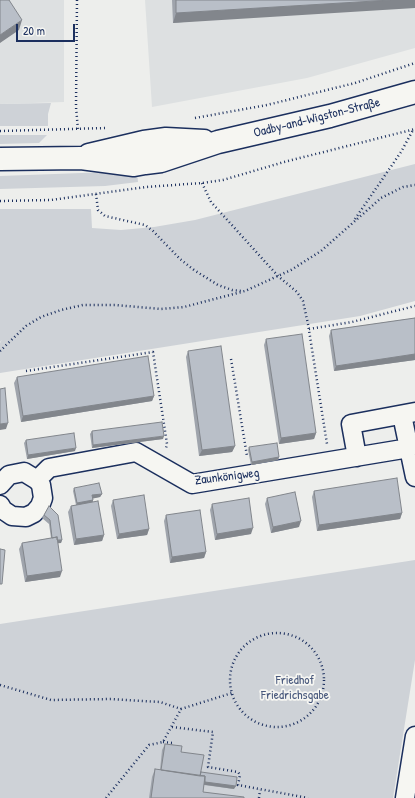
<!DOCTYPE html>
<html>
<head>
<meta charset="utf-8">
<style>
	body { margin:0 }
	#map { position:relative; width:415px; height:798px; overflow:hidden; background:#edeeec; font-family:"Patrick Hand",sans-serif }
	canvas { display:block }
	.scale { position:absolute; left:16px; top:24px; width:59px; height:18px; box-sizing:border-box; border:2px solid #1b2f5e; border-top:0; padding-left:5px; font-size:12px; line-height:14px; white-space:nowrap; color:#1b2f5e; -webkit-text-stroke:3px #f6f6f2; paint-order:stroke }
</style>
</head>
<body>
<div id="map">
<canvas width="415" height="798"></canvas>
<div class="scale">20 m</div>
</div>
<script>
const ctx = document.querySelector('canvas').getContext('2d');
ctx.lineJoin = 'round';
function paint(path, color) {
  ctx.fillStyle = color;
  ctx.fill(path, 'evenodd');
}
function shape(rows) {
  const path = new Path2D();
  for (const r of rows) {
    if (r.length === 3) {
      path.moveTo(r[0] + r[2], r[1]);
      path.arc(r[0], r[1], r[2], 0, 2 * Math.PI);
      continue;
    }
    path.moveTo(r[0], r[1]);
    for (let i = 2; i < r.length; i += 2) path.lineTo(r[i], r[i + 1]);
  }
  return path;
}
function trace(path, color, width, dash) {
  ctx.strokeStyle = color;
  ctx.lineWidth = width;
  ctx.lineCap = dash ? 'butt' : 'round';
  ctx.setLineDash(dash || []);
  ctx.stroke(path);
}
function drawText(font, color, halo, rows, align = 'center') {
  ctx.font = font + ' "Patrick Hand",sans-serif';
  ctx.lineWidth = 3.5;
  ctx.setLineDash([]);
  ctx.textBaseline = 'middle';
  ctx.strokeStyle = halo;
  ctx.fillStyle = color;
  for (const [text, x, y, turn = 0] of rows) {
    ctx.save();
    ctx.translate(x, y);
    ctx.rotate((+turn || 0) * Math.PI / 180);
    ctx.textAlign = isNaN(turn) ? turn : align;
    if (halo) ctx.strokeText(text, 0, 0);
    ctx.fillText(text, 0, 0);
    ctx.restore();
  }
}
const built = shape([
	[0,0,64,0,64,102,0,104],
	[145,0,415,0,415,48,307,78,152,107]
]);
const green = shape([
	[51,103,48,114,48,126,0,126,0,104],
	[0,135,47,135,39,143,0,144],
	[415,164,415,301,360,316,0,373,0,343,2,340,0,342,0,209,91,209,92,228,121,230,154,227,195,220],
	[137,171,138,182,105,186,0,189,0,176],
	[415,560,415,660,393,798,0,798,0,624]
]);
const path = shape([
	[77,0,76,107,78,130],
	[195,118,267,105,355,83,415,63],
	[0,131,106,128],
	[202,183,211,202,278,276,297,292,303,301,308,324,327,444],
	[96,194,98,210,105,216,145,225,153,231,180,259,194,270,218,285,232,290,242,291],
	[0,201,51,200,146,187,202,183,223,180,284,162,415,129],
	[355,219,401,152,413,130],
	[309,329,352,322,415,306],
	[0,351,26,326,41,317,61,310,83,305,115,305,161,309,184,307,245,291,291,270,321,251,381,198,403,187,415,185],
	[231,359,247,456],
	[26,371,153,352,167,444,166,448],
	[277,680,47],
	[0,685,51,700,111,699,160,702,181,709],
	[172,727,213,732,208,767,238,772,240,775,238,785,308,798],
	[163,742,173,743,172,747],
	[106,798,149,745,163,742,181,709,232,693],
	[259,798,260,790]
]);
const street = shape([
	[402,415,415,477],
	[357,457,351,424,415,412],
	[37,480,49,468,136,452,192,484,409,448],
	[0,485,9,475,24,472,37,480,41,485,43,498,40,506,34,513,26,517,12,516,3,510,0,505],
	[405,798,415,736]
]);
const secondary = shape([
	[89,155,144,142,166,139,204,141],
	[0,159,81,158,134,165,145,163,161,161,218,142,330,116,415,92]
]);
const wall = shape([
	[172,0,415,0,173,23],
	[415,318,415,360,334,371,329,336,331,330],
	[266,339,316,433,314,439,279,444,264,345],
	[188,351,235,446,232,452,199,456,186,357],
	[17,377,154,396,152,401,21,422,14,383],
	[92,431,163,439,92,448,90,434],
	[26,440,75,451,27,459,24,443],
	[249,447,279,457,278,460,251,465,248,450],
	[74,488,102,494,100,497,93,498,93,502,104,535,102,541,74,545,68,512,71,506,76,505,73,491],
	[314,491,402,513,400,519,317,531,312,497],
	[267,498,299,527,271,533,265,504],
	[113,500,149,529,147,535,117,539,111,506],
	[212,504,251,534,215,540,210,510],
	[49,506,62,540,61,543,58,543,60,577,25,582,19,549,22,543,51,538,49,524,42,518,44,515],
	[166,515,206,552,204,558,170,563,164,521],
	[165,744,181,752,201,772,234,789,204,785,203,792,244,798,149,798,152,777,155,769,160,770,162,750]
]);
const shadedWall = shape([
	[391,0,415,0,415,8,173,23,176,13],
	[22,20,19,30,0,43,0,35],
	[415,354,415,360,334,371,336,366],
	[154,396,152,401,21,422,23,416],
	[8,423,6,429,0,430,0,424],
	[316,433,314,439,279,444,281,438],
	[164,436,163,439,92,448,93,445],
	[235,446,232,452,199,456,202,450],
	[76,448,75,451,27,459,28,455],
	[279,457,278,460,251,465,252,462],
	[102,494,100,497,91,499,92,495],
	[93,500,92,503,76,506,77,503],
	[402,513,400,519,317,531,319,525],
	[301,521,299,527,271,533,273,527],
	[253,528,251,534,215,540,217,534],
	[149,529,147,535,117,539,119,534],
	[104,535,102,541,74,545,76,539],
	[62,540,61,543,51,544,52,541],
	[206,552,204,558,170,563,172,557],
	[62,571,60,577,25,582,27,576],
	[160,772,236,786,234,789,158,778]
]);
const building = shape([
	[0,0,9,0,22,20,0,35,0,0],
	[176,0,391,0,176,13,176,0],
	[415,318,415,354,336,366,331,330,415,318],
	[302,334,316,433,281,438,266,339,302,334],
	[221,346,235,446,202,450,188,351,221,346],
	[148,356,154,396,23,416,17,377,148,356],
	[5,388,8,423,0,424,0,389,5,388],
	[162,422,164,436,93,445,92,431,162,422],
	[74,433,76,448,28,455,26,440,74,433],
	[277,443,279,457,252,462,249,447,277,443],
	[397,478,402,513,319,525,314,491,397,478],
	[99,483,102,494,92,495,93,500,77,503,74,488,99,483],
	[295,492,301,521,273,527,267,498,295,492],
	[144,495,149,529,119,534,113,500,144,495],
	[249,498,253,528,217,534,212,504,249,498],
	[98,501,104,535,76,539,71,506,98,501],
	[49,506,58,515,62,540,57,540,57,537,52,538,50,520,44,515,49,506],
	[200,510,206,552,172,557,166,515,200,510],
	[57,537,62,571,27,576,22,543,57,537],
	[0,549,5,550,2,584,0,584,0,549],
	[165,744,182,746,181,752,204,755,200,776,161,770,165,744],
	[155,769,205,776,203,792,244,797,244,798,151,798,155,769],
	[201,772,237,777,236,786,205,782,205,776,200,776,201,772]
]);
const streetNames = [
	["Oadby-and-Wigston-Straße",317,118,-14],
	["Zaunkönigweg",227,477,-7]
];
const parkNames = [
	["Friedhof",295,681],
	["Friedrichsgabe",295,696]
];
paint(built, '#dde0e1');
paint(green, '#ced2d7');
trace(street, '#1b2f5e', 21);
trace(secondary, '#1b2f5e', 25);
trace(path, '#1b2f5e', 2.5, [1, 3]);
trace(street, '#f6f6f2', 18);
trace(secondary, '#f6f6f2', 22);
paint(wall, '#9fa4ac');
paint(shadedWall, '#82868c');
paint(building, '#b9bfc8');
trace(building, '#82868c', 1);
drawText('13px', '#1b2f5e', '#f6f6f2', streetNames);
drawText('13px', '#48587c', '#f6f6f2', parkNames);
</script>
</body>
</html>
